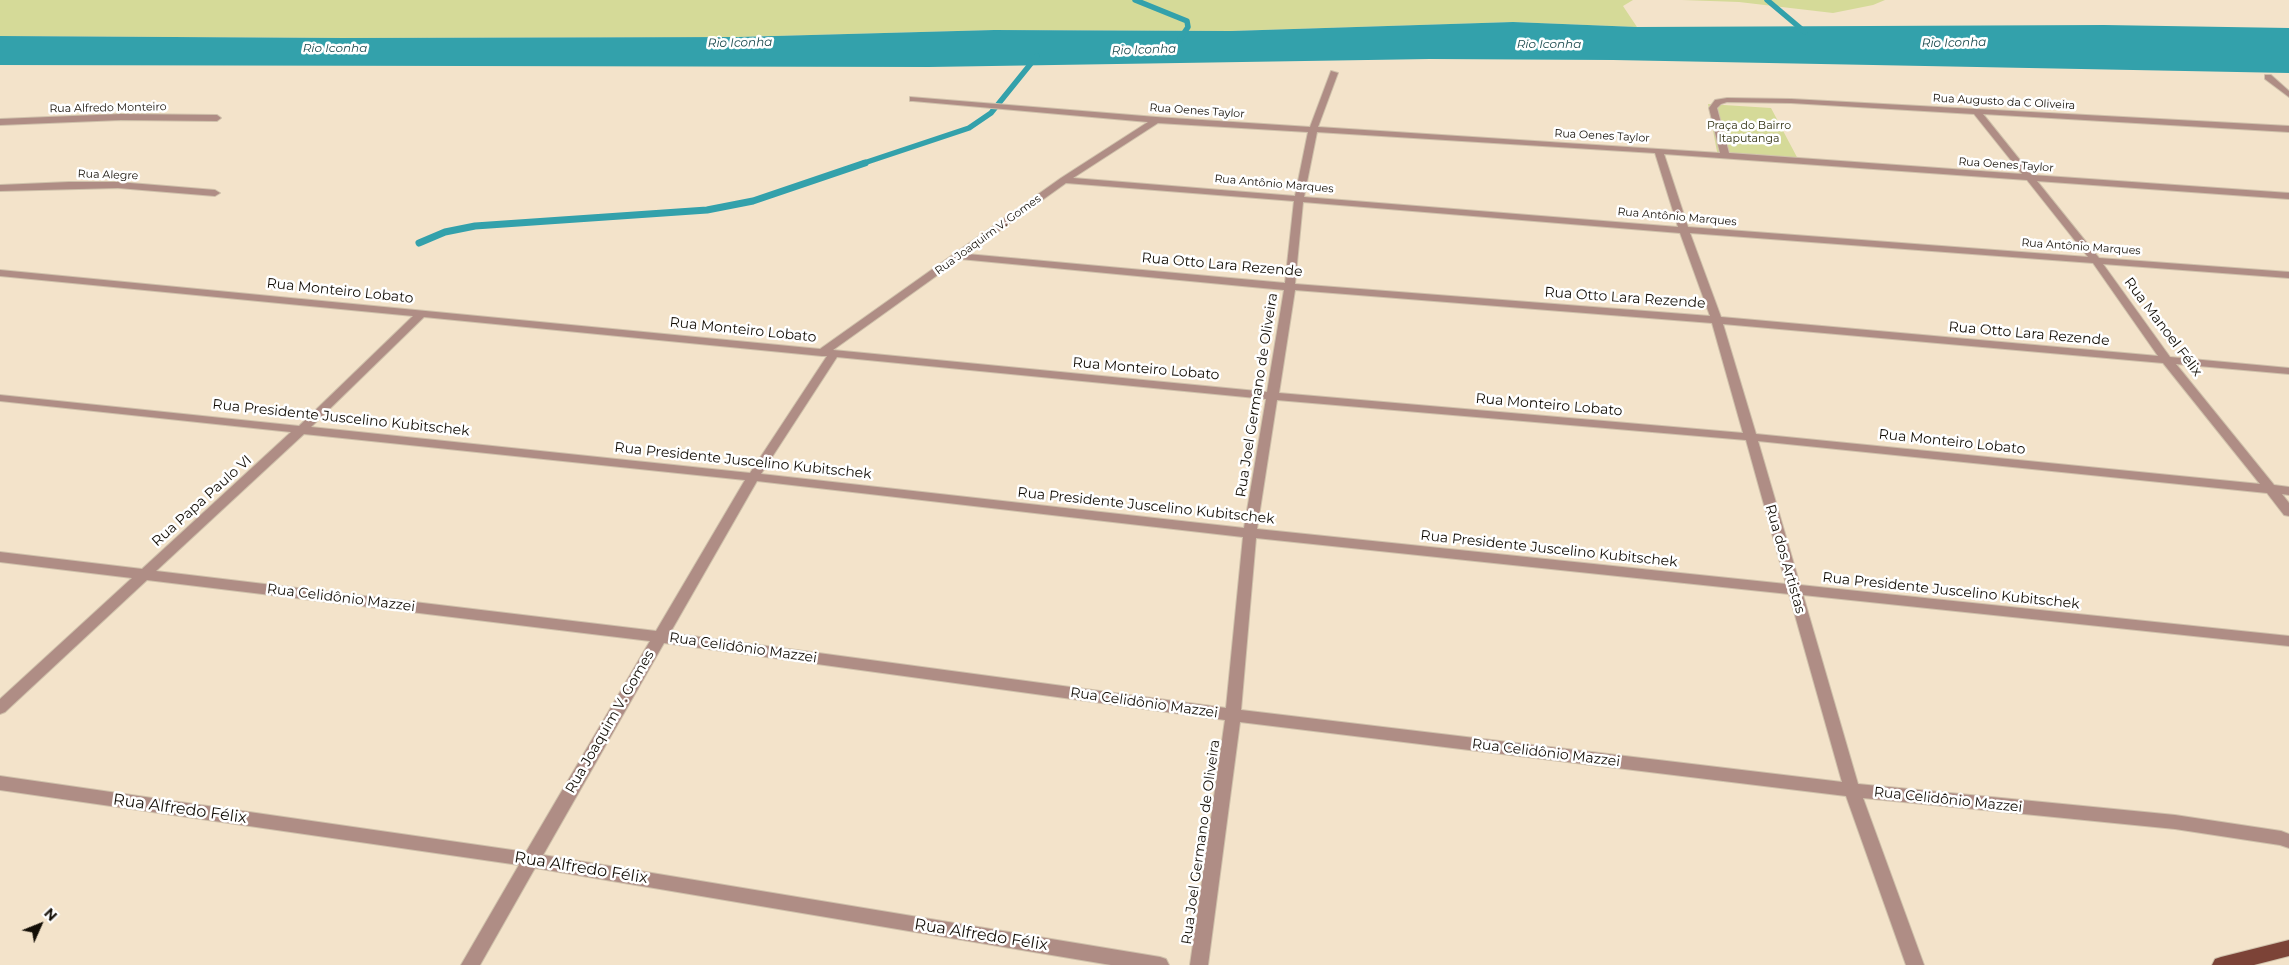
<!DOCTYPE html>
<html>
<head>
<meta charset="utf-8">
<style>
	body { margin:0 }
	#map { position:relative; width:2289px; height:965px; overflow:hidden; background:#f3e3ca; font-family:Montserrat,sans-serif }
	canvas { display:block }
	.north { position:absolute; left:15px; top:900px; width:50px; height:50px; -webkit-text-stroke:4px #fff; paint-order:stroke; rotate:46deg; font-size:14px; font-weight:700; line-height:20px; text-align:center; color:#130e06 }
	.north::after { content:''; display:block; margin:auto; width:18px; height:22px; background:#130e06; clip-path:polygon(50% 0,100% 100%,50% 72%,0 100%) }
</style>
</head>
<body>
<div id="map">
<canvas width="2289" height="965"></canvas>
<div class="north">N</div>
</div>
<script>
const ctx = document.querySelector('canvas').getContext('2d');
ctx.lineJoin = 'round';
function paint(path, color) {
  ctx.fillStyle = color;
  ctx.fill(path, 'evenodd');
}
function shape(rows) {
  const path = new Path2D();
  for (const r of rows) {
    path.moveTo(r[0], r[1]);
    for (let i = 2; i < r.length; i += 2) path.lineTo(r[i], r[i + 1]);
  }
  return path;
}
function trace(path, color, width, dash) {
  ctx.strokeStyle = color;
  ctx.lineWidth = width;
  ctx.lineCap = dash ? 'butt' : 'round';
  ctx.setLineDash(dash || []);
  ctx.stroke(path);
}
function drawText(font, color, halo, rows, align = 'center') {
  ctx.font = font + ' Montserrat,sans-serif';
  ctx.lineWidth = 5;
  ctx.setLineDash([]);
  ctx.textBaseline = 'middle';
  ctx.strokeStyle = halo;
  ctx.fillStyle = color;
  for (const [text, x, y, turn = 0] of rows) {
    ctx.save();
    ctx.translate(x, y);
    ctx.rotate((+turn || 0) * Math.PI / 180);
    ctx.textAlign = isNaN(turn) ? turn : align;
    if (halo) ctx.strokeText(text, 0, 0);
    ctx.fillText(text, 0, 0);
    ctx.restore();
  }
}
const green = shape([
	[0,0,1633,0,1623,6,1637,27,1513,22,1231,31,994,30,738,37,345,38,0,36],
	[1682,0,1885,0,1873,5,1833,13,1739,2],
	[1708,104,1771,108,1799,161,1718,157]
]);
const water = shape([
	[1513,22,1637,27,2104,25,2289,28,2289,73,1613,60,1430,59,929,67,0,65,0,36,345,38,738,37,994,30,1231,31]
]);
const streamFar1 = shape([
	[1135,0,1187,21,1188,27,1180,39],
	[1767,0,1805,32],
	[861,164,969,128,991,113,1037,56]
]);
const stream = shape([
	[419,243,445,232,475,226,707,210,753,201,865,163]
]);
const minor = shape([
	[1331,71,1338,73,1318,127,1720,153,1709,108,1715,100,1727,98,1791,99,2289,126,2289,132,1983,114,2032,175,2289,193,2289,199,2037,181,2099,258,2289,272,2289,278,2103,264,2170,357,2289,368,2289,374,2176,364,2274,485,2289,487,2289,495,2282,494,2289,503,2289,516,2284,515,2267,493,1758,441,1800,585,2289,636,2289,646,1803,595,1858,784,2175,815,2281,831,2289,834,2289,848,2280,845,2175,829,1863,798,1924,965,1906,965,1846,796,1240,722,1208,965,1190,965,1225,720,664,643,543,855,1160,957,1166,959,1169,965,1111,965,535,868,480,965,461,965,519,865,0,790,0,776,526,852,650,641,147,580,5,712,0,714,0,699,132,578,0,562,0,552,142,569,291,432,0,401,0,395,299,426,413,316,0,276,0,270,820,349,1061,178,1148,122,913,101,910,101,910,97,1156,117,1310,127,1331,71],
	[1727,102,1791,103,1974,114,2022,174,1729,153,1717,108,1721,104,1727,102],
	[1158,123,1308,132,1295,196,1073,178,1158,123],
	[1317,132,1655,153,1678,227,1304,197,1317,132],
	[1664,154,2027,180,2088,257,1688,227,1664,154],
	[1066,183,1294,201,1285,283,967,254,1066,183],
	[1303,202,1680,233,1710,316,1295,284,1303,202],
	[1690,233,2093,263,2158,356,1721,317,1690,233],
	[960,259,1284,290,1267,392,833,350,960,259],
	[1295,290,1712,323,1743,433,1279,393,1295,290],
	[424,317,822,356,827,356,750,473,311,427,424,317],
	[1723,324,2163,363,2260,484,1756,434,1723,324],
	[837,357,1266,399,1244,528,761,474,837,357],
	[1277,400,1746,440,1786,584,1257,529,1277,400],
	[304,434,745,480,656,631,156,571,304,434],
	[757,481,1243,537,1226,708,670,633,757,481],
	[1256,538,1789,594,1842,782,1241,710,1256,538],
	[2265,75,2271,75,2289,91,2289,97,2265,79,2265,75],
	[121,114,217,115,221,118,217,121,121,120,0,125,0,119,121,114],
	[69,182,118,182,215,190,220,193,215,196,118,188,0,191,0,185,69,182]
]);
const primary = shape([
	[2289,940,2289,956,2254,965,2212,965,2215,959,2221,957,2289,940]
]);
const farStreetnames = [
	["Rua Augusto da C Oliveira",2004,102,3],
	["Rua Alfredo Monteiro",108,108,-1],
	["Rua Oenes Taylor",1197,111,4],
	["Rua Oenes Taylor",1602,136,3],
	["Rua Oenes Taylor",2006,165,4],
	["Rua Alegre",108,175,2],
	["Rua Antônio Marques",1274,184,5],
	["Rua Antônio Marques",1677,217,5],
	["Rua Joaquim V. Gomes",988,235,-36],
	["Rua Antônio Marques",2081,247,4]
];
const farParknames = [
	["Praça do Bairro",1749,126],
	["Itaputanga",1749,139]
];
const farWaternames = [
	["Rio Iconha",740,43,-1],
	["Rio Iconha",1954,43,-1],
	["Rio Iconha",1549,44],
	["Rio Iconha",335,48],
	["Rio Iconha",1144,50,-2]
];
const streetNames = [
	["Rua Otto Lara Rezende",1222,265,5],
	["Rua Monteiro Lobato",340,291,6],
	["Rua Otto Lara Rezende",1625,298,4],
	["Rua Manoel Félix",2163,327,53],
	["Rua Monteiro Lobato",743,330,6],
	["Rua Otto Lara Rezende",2029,334,5],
	["Rua Monteiro Lobato",1146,369,5],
	["Rua Joel Germano de Oliveira",1257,395,-81],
	["Rua Monteiro Lobato",1549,405,5],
	["Rua Presidente Juscelino Kubitschek",341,418,6],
	["Rua Monteiro Lobato",1952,442,6],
	["Rua Presidente Juscelino Kubitschek",743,461,6],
	["Rua Papa Paulo VI",202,501,-42],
	["Rua Presidente Juscelino Kubitschek",1146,506,6],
	["Rua Presidente Juscelino Kubitschek",1549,549,6],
	["Rua dos Artistas",1785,559,74],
	["Rua Presidente Juscelino Kubitschek",1951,591,6],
	["Rua Celidônio Mazzei",341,598,7],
	["Rua Celidônio Mazzei",743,648,8],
	["Rua Celidônio Mazzei",1144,703,8],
	["Rua Joaquim V. Gomes",610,722,-60],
	["Rua Celidônio Mazzei",1546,753,7],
	["Rua Celidônio Mazzei",1948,800,6],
	["Rua Joel Germano de Oliveira",1201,842,-82]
];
const nearStreetnames = [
	["Rua Alfredo Félix",180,809,8],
	["Rua Alfredo Félix",581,868,9],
	["Rua Alfredo Félix",981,935,9]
];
paint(green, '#d5da98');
paint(water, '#33a1ab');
trace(streamFar1, '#33a1ab', 5.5);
trace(stream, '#33a1ab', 7);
trace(minor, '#cfc1ab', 2);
trace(primary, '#cfc1ab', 2);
paint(minor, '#af8d85');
paint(primary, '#7c4337');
drawText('11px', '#130e06', '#fff', farStreetnames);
drawText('11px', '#303110', '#fff', farParknames);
drawText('italic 12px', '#1a494d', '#fff', farWaternames);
drawText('14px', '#130e06', '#fff', streetNames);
drawText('16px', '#130e06', '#fff', nearStreetnames);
</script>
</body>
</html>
